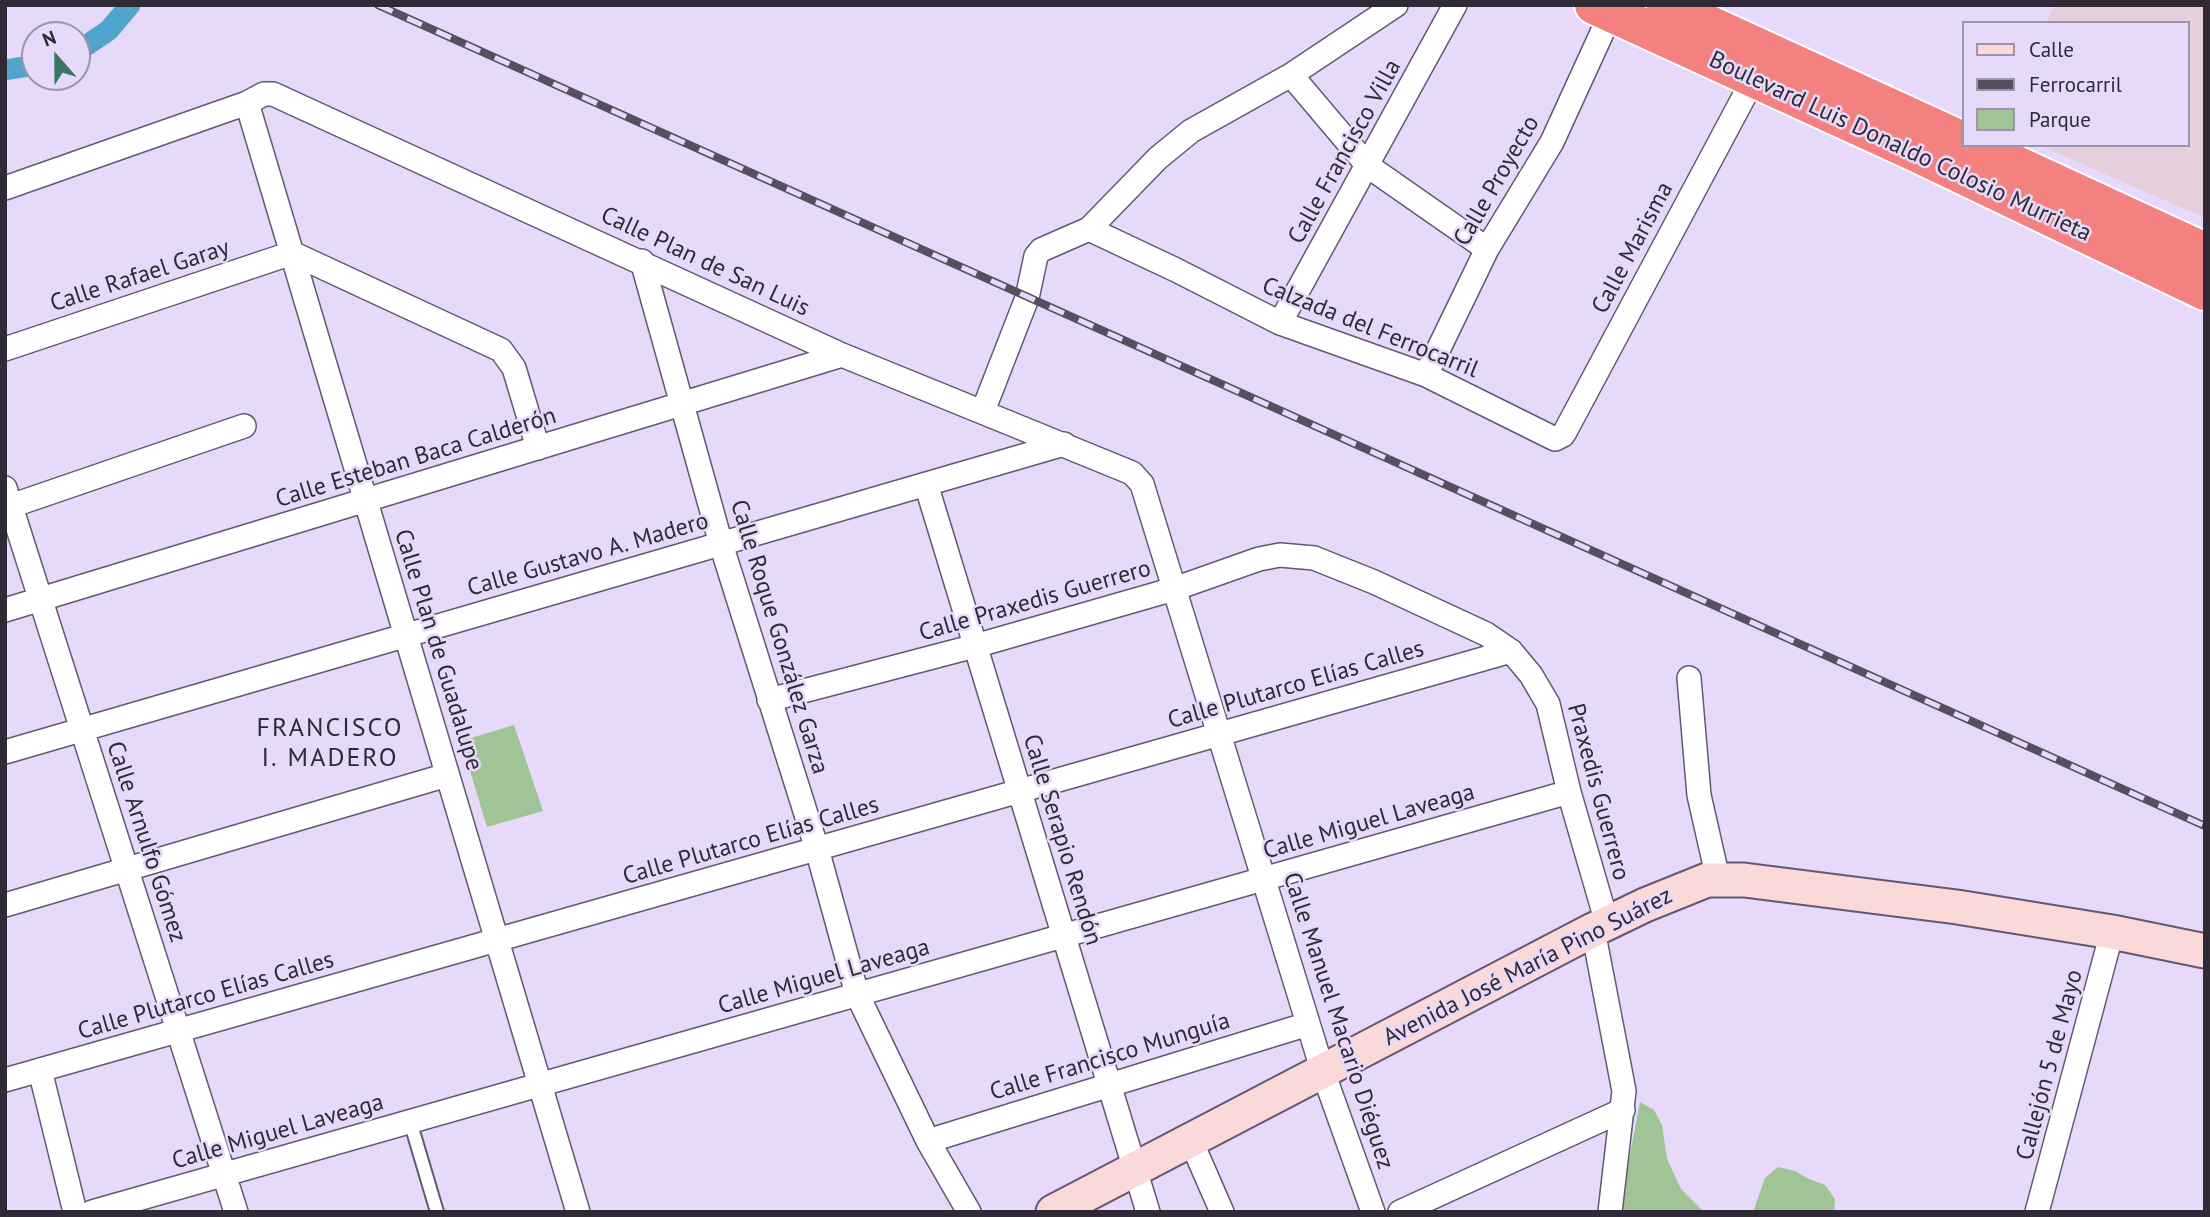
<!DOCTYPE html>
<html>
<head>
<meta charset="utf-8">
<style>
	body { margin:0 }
	#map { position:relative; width:2210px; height:1217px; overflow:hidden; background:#e6d9f9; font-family:"PT Sans",sans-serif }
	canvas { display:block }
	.frame { position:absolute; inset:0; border:7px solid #2f2a36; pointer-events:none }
	.legend { position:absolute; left:1962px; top:21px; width:228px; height:126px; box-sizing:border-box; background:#e6d9f9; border:2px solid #9d93ab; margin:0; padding:9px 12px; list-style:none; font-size:21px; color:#2f2a36 }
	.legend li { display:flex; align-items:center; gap:14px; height:35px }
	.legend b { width:35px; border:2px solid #9d93ab }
	.north { position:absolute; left:21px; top:21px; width:70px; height:70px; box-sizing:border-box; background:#e6d9f9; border:2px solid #9d93ab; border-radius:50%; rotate:339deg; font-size:19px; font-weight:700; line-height:28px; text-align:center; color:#2f2a36 }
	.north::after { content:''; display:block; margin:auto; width:24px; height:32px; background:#3b7763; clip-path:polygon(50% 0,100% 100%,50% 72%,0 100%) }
</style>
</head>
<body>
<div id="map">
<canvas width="2210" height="1217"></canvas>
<div class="frame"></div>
<ul class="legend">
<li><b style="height:9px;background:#fbd9d9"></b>Calle</li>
<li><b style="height:9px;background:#564f5f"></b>Ferrocarril</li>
<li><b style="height:19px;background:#a0c496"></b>Parque</li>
</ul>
<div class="north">N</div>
</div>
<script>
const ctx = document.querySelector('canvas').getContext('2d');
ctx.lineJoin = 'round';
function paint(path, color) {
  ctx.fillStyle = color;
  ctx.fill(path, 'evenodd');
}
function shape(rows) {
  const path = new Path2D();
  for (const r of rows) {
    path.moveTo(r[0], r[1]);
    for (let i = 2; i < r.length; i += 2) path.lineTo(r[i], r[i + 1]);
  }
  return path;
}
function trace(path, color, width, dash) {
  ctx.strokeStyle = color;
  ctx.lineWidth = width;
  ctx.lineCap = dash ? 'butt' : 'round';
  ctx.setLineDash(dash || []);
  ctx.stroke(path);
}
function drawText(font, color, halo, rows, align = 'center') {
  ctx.font = font + ' "PT Sans",sans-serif';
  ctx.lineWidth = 5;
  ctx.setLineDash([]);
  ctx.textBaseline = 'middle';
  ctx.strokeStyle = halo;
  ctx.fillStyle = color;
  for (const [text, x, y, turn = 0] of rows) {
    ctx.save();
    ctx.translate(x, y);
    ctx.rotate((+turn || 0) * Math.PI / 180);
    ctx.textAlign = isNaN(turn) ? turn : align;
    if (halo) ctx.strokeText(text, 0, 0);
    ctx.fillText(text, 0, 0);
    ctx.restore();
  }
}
const industrial = shape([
	[2054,5,2205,5,2205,218,2039,145,2187,145,2187,23,2047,23]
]);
const green = shape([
	[514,725,543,811,487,827,461,741],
	[1640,1102,1654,1110,1662,1125,1667,1159,1681,1189,1704,1212,1619,1212],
	[1778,1167,1795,1171,1809,1179,1825,1185,1835,1199,1834,1212,1753,1212,1765,1178]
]);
const canal = shape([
	[77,52,109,30,130,5],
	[5,70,35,65]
]);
const lane = shape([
	[410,1121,437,1212]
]);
const street = shape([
	[1291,75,1368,166,1487,249],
	[247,103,578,1212],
	[5,188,247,103,264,94,273,94,842,355,1132,473,1142,484,1323,1072,1373,1212],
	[1089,229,1176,270,1280,323,1426,375,1555,439,1563,435,1566,430,1754,78],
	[642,261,721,544,817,849,857,994,928,1141,969,1212],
	[1280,323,1455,5],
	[5,349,292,253,501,350,514,368,538,448],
	[1426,375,1487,249,1552,142,1611,13],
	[983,411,1027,298,1036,256,1041,250,1089,229,1158,158,1191,131,1291,75,1396,5],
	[926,484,1148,1212],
	[5,488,236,1212],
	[5,508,244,426],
	[5,610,842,355],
	[1689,678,1699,795,1718,879],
	[769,700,975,646,1174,589,1259,559,1280,555,1314,558,1374,582,1486,634,1511,651,1531,675,1548,704,1569,792,1607,923],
	[5,752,1064,444],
	[5,905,447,775],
	[1593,930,1624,1091,1610,1212],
	[40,1070,75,1212],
	[5,1080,1511,651],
	[928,1141,1308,1024],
	[1191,1141,1222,1212],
	[92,1212,1569,792],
	[1400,1212,1623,1110],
	[2037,1212,2112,932]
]);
const secondary = shape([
	[1053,1212,1593,930,1645,905,1707,880,1744,880,1957,907,2112,932,2205,951]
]);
const highway = shape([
	[1594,5,1919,154,2205,291],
	[1666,5,1963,141],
	[1973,145,2205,252]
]);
const rail = shape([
	[378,5,2205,826]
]);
const streetNames = [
	["Boulevard Luis Donaldo Colosio Murrieta",1900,147,25],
	["Calle Francisco Villa",1345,152,-61],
	["Calle Proyecto",1497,181,-60],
	["Calle Marisma",1633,248,-62],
	["Calle Plan de San Luis",705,262,25],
	["Calle Rafael Garay",140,276,-18],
	["Calzada del Ferrocarril",1370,328,22],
	["Calle Esteban Baca Calderón",416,458,-17],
	["Calle Gustavo A. Madero",588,555,-16],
	["Calle Praxedis Guerrero",1035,601,-16],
	["Calle Roque González Garza",779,637,73],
	["Calle Plan de Guadalupe",438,650,73],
	["Calle Plutarco Elías Calles",1296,685,-16],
	["Praxedis Guerrero",1598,792,75],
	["Calle Miguel Laveaga",1369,822,-16],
	["Calle Serapio Rendón",1062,840,73],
	["Calle Plutarco Elías Calles",751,841,-16],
	["Calle Arnulfo Gómez",146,842,72],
	["Avenida José María Pino Suárez",1528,967,-27],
	["Calle Miguel Laveaga",824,977,-16],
	["Calle Plutarco Elías Calles",206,996,-16],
	["Calle Manuel Macario Diéguez",1338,1021,72],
	["Calle Francisco Munguía",1110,1057,-17],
	["Callejón 5 de Mayo",2050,1065,-75],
	["Calle Miguel Laveaga",278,1132,-16]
];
const neighbourhoodNames = [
	["FRANCISCO",330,729],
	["I. MADERO",330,759]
];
paint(industrial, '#e5cfdb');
paint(green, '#a0c496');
trace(canal, '#51a4cb', 21);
trace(lane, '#635873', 16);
trace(street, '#635873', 26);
trace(secondary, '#635873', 37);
trace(highway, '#fff', 42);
trace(lane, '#fff', 12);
trace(street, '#fff', 23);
trace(secondary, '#fbd9d9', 33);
trace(highway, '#f38180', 38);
trace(rail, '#564f5f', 8);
trace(rail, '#e6d9f9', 5, [16]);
drawText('24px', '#2f2a36', '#e6d9f9', streetNames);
ctx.letterSpacing = '2px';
drawText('26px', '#2f2a36', '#e6d9f9', neighbourhoodNames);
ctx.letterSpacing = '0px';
</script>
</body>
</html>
